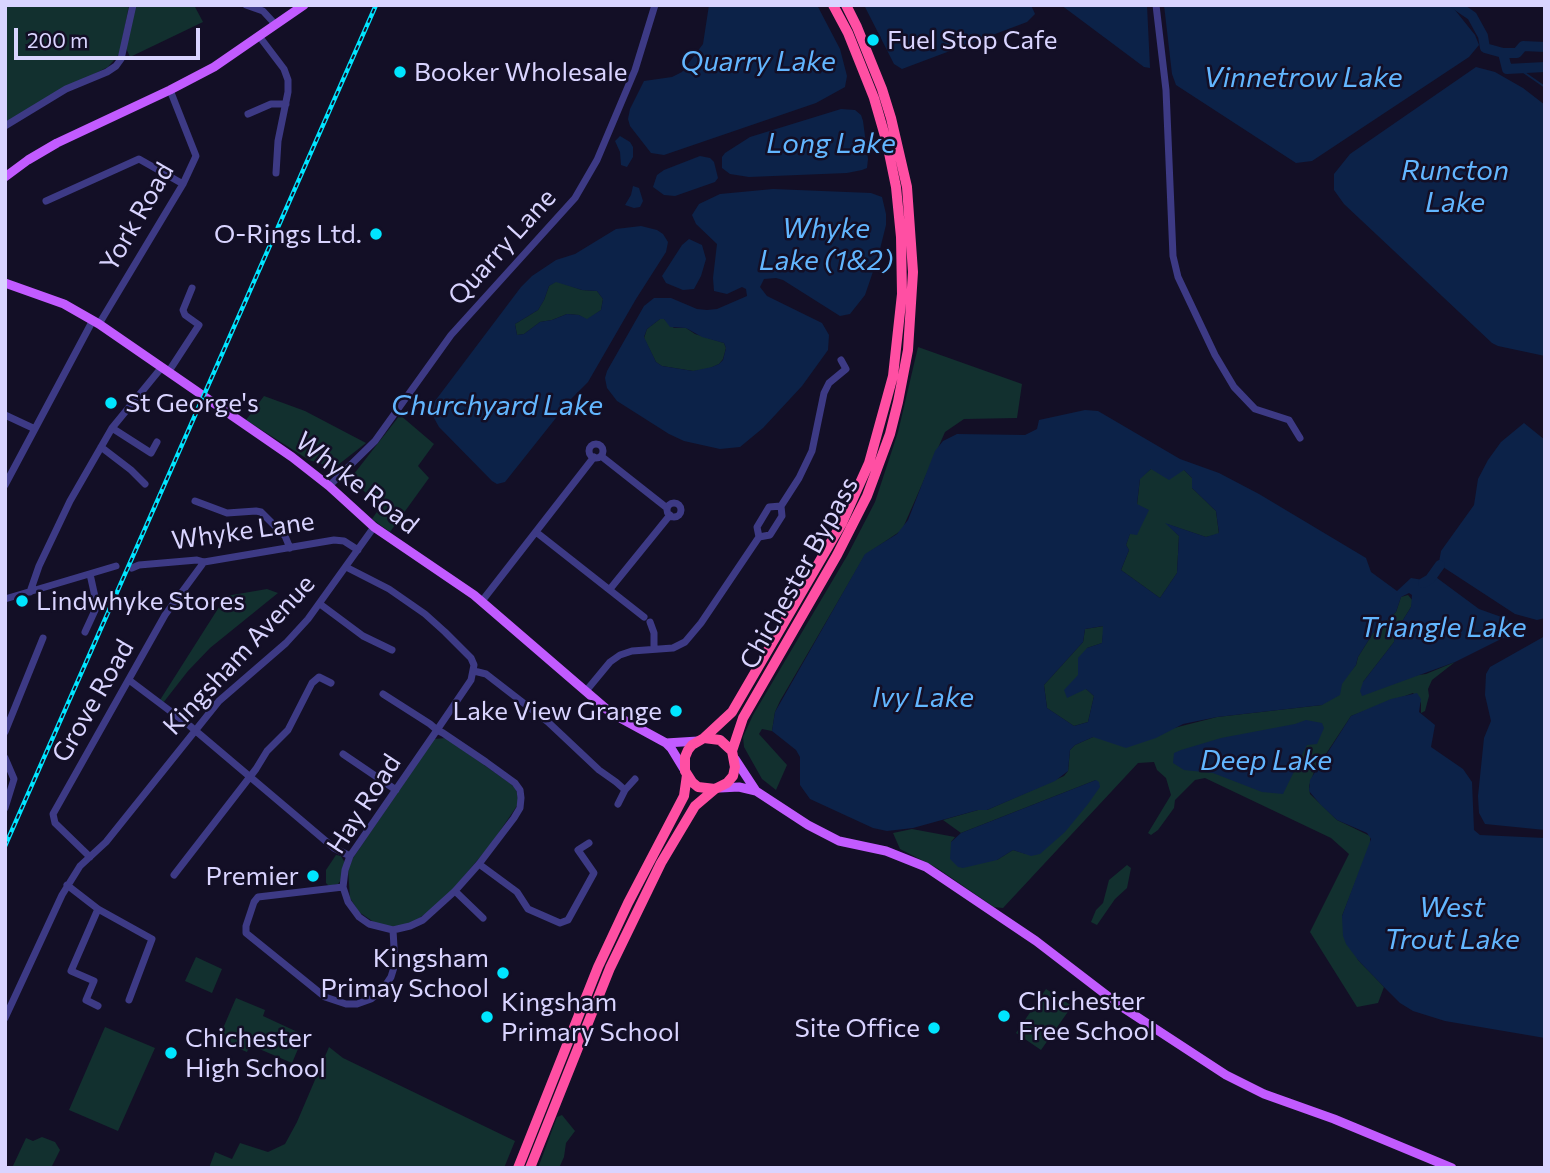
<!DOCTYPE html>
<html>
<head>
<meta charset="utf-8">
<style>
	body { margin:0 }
	#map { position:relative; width:1550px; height:1173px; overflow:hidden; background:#130f26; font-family:Commissioner,sans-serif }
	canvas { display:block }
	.frame { position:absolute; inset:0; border:7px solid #d9d4ff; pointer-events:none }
	.scale { position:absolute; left:14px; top:28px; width:186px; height:32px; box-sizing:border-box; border:4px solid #d9d4ff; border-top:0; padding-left:9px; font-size:21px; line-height:24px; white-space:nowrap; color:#d9d4ff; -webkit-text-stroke:5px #130f26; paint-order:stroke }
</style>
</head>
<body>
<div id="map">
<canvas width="1550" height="1173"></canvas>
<div class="frame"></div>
<div class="scale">200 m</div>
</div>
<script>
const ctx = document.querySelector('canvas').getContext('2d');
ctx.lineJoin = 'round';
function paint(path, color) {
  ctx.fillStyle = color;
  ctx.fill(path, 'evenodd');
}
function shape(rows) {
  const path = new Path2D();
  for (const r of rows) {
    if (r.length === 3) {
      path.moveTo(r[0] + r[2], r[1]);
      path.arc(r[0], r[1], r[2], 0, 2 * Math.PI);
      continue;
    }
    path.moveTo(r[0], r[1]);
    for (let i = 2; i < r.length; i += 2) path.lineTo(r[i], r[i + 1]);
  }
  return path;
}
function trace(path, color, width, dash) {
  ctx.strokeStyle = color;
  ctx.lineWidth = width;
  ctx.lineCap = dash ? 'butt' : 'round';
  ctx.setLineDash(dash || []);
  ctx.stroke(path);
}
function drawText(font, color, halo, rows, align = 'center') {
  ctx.font = font + ' Commissioner,sans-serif';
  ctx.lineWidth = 5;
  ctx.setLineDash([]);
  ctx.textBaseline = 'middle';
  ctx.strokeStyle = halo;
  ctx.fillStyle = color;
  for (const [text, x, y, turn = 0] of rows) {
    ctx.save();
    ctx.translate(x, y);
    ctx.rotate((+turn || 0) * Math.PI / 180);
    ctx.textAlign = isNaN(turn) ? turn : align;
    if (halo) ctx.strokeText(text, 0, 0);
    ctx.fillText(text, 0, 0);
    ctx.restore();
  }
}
const green = shape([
	[5,5,129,5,120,53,108,67,60,91,5,125],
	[135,5,194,5,203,22,130,57,126,48],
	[556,281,582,290,597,291,603,299,601,310,587,320,579,315,567,314,552,320,540,322,524,334,517,335,515,324,538,310,544,300,549,286],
	[660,319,664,319,674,328,686,328,695,334,724,343,726,348,723,359,719,364,706,370,693,371,662,366,656,362,644,338,647,329],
	[918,347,1022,384,1017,418,964,419,945,432,902,530,865,555,780,701,775,712,772,731,762,729,759,734,787,765,776,790,762,779,744,747,743,737,753,715,847,556,875,502,898,432],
	[264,396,305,411,366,443,334,468,309,460,246,420],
	[400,415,434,444,418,466,429,478,390,532,372,519,381,506,350,479],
	[1151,469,1184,470,1192,478,1192,488,1216,511,1219,534,1206,537,1167,524,1179,536,1177,573,1160,598,1121,570,1129,550,1126,545,1130,533,1148,510,1137,505,1140,478],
	[267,589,278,593,210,648,188,671,163,703,160,700,226,596],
	[1408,595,1413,601,1411,607,1395,633,1394,642,1363,682,1426,674,1455,662,1432,680,1428,689,1429,696,1425,711,1421,713,1421,703,1413,693,1351,716,1314,772,1309,786,1310,794,1337,820,1370,836,1370,845,1342,916,1358,960,1384,987,1378,1003,1357,1007,1310,932,1349,854,1331,838,1205,778,1195,780,1175,800,1174,808,1158,830,1151,835,1148,833,1171,795,1166,778,1157,770,1154,762,1138,763,1003,908,994,907,937,868,900,849,893,833,912,829,955,837,951,842,997,860,1013,850,1026,854,1096,780,961,833,943,820,978,810,987,810,1064,776,1068,771,1070,750,1075,745,1093,737,1174,728,1217,717,1322,705,1356,665,1358,657,1373,633,1396,612,1401,597],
	[1104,626,1102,643,1087,648,1086,689,1094,696,1088,722,1074,726,1047,708,1044,685,1083,642,1085,629],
	[446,738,511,784,516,789,519,803,491,844,454,888,430,911,413,922,399,927,378,925,359,912,350,898,348,869,353,858,434,739],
	[336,855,341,856,345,863,341,880,338,884,329,886,326,883,326,870],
	[1127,865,1131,868,1127,888,1115,899,1097,925,1091,922,1096,910,1103,903,1109,880],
	[196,957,222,969,212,993,185,981],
	[1046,989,1072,1006,1041,1050,1016,1033],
	[236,998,265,1010,263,1016,304,1035,292,1063,250,1045,247,1052,218,1040],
	[105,1027,155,1048,118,1131,69,1110],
	[329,1047,343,1058,515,1141,504,1168,209,1168,215,1152,232,1159,240,1143,268,1152,285,1144,297,1122],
	[562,1115,575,1131,566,1143,564,1157,559,1168,538,1168,557,1117],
	[42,1137,55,1142,60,1150,51,1168,12,1168,26,1138,33,1141]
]);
const water = shape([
	[709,5,817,5,840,49,847,76,845,87,816,103,664,155,651,153,630,126,628,119,630,109,644,81,672,77,682,72,703,44],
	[864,5,1031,5,1035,14,1027,22,902,69,894,64],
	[1061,5,1147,5,1150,68,1144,67],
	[1164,5,1451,5,1475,35,1479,45,1469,57,1312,161,1296,163,1176,85,1172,74],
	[1476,67,1495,72,1523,88,1545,105,1545,356,1498,346,1492,343,1344,204,1334,190,1334,174,1350,154],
	[841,109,855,110,861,115,863,121,868,159,867,168,862,170,847,173,749,177,730,174,722,168,722,157,725,153,750,137],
	[620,136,630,142,633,147,633,157,627,167,621,165,620,152,615,141],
	[700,156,710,158,714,162,718,178,715,182,675,196,664,195,653,187,657,175,664,170],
	[633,186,639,188,643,201,640,207,634,208,625,205,631,195],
	[773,189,871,193,882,197,886,214,886,225,878,257,865,295,850,314,840,316,783,280,776,278,764,279,760,287,767,296,822,323,829,335,828,350,802,386,763,428,740,447,720,449,684,441,669,434,617,401,607,388,605,378,607,371,644,306,654,298,671,298,697,309,707,310,717,309,747,296,746,289,742,287,727,294,714,291,713,278,717,244,696,224,692,215,699,204,720,194],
	[660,319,664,319,670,327,686,328,702,337,724,343,726,348,723,360,719,364,712,367,693,371,662,366,656,362,644,337,647,329],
	[641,226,657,230,663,234,668,242,666,252,636,299,588,382,571,399,505,482,497,484,492,481,439,427,434,418,432,409,435,401,521,287,532,276,556,260,575,254,616,229],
	[556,282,582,290,597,291,603,299,601,310,587,319,579,315,567,314,552,320,540,322,524,334,517,335,515,324,538,310,544,300,549,286],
	[689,239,702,245,706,259,701,276,694,289,683,290,666,283,662,276,682,245],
	[1085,410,1098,411,1180,459,1219,473,1259,494,1366,558,1371,572,1397,591,1411,578,1423,580,1433,575,1479,609,1507,619,1511,627,1509,635,1455,662,1362,696,1360,691,1363,682,1394,642,1395,633,1411,607,1412,595,1409,593,1401,597,1396,612,1373,633,1358,657,1356,665,1342,684,1340,695,1322,705,1217,717,1183,724,1156,738,1126,748,1093,737,1075,745,1070,750,1068,771,1055,781,987,810,978,810,913,828,887,831,873,828,810,799,800,785,800,757,796,750,772,731,775,712,865,554,897,534,908,520,935,451,943,441,957,434,1025,435,1037,429,1039,420],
	[1151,469,1169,480,1184,470,1192,478,1192,488,1216,511,1219,533,1206,537,1165,523,1179,536,1177,573,1160,598,1121,570,1129,550,1126,545,1130,534,1137,535,1149,510,1137,504,1140,479],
	[1103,626,1102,643,1087,648,1078,658,1078,675,1064,690,1067,698,1086,689,1094,696,1088,722,1074,726,1047,708,1044,685,1083,642,1085,629],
	[1524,423,1545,440,1545,618,1537,620,1515,614,1440,565,1439,562,1441,551,1474,505,1478,479,1488,460,1501,442],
	[1545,636,1545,830,1485,824,1479,813,1478,796,1484,738,1491,721,1485,695,1486,674,1490,667],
	[1417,693,1421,699,1419,712,1435,725,1431,747,1463,769,1472,782,1474,830,1480,835,1545,838,1545,1038,1445,1021,1413,1011,1400,1003,1384,987,1358,960,1346,944,1343,936,1342,916,1371,839,1367,833,1337,820,1320,804,1309,791,1310,780,1351,716,1391,699],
	[1306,720,1322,723,1324,728,1317,744,1307,745,1283,794,1262,792,1213,773,1184,770,1173,763,1174,753,1181,750,1221,738,1295,724],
	[1096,780,1099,782,1100,787,1088,804,1065,832,1040,854,1031,856,1013,850,997,860,963,868,958,867,950,859,951,842,961,833]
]);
const stream = shape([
	[1519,69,1545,87]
]);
const river = shape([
	[1456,5,1472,16,1483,36,1485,48,1503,53,1507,69,1545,67],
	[1503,53,1517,53,1523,46,1545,47],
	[1423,583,1430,579,1440,565]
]);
const minor = shape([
	[246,5,263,11,275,24],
	[1156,5,1166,90,1173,256,1178,277,1215,355,1234,387,1255,409,1289,420,1300,438],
	[259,36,284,69,288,80,288,92,278,141,276,173],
	[248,114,271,104,286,104],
	[5,126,66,89,107,72,116,66,121,59,133,5],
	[46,201,139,159,183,184],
	[99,324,183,184,196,156,170,90],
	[169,371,199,325,185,315,183,310,192,288],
	[5,415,35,429],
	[112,428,151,453,157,442],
	[596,451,7],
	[101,447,131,470,145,484],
	[601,456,667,508],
	[5,485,93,320],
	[329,486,375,441,451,335,575,198,597,160,635,70,655,5],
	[195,501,227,513,256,511,261,512,285,536,290,548],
	[674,510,7],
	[536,532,644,617],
	[759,537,770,535,782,516,781,506],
	[346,567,389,589,425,614,445,632,471,658,474,665,471,680,437,730,357,846,350,856,345,870,343,887,348,902,359,917,369,924,393,930,410,926,423,920,455,891,479,864,514,818,520,808,521,798,520,790,515,783,486,762,443,733,437,730,430,724,383,694],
	[132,568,139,565,197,560,204,562,334,540,344,541,358,550],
	[610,589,670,515],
	[30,592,39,566,70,501,112,428,162,367],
	[5,599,116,566],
	[482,601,594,457],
	[320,604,363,636,392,650],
	[650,622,654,633,654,648],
	[85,632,97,606,90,574],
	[474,671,486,674,548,722,599,770,616,782,625,790,618,804],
	[129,680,190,726,334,848,350,856],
	[586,691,610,662,620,655,632,651,673,648,685,642,701,623,759,537,757,527,769,507,781,506,799,478,812,451,824,393,829,383,846,369,841,360],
	[5,732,43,638],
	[343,754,396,790],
	[5,758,14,779,5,808],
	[625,790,635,779],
	[90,857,55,823,53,814,165,615,204,562],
	[479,864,517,892,528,909,560,923,568,920,594,873,578,850,589,843],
	[174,875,256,769,267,751,288,730,312,683,319,677,331,683],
	[67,885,98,909,152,939,129,1000],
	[343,887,258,897,254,902,246,926,246,933,325,997,346,1004,357,1004,371,999,383,989,391,977,395,964,393,930],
	[455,891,483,918],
	[98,1006,86,1000,94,981,71,971,98,909],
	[5,1018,62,895,80,866,106,842,219,701,286,643,308,619,374,527]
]);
const major = shape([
	[5,177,28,160,57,143,170,90,214,67,304,5],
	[5,283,64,304,99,324,292,457,329,486,374,527,474,595,611,713,666,743,671,748,685,771],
	[666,743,698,741],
	[735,759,756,791],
	[720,788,739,787,756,791,808,825,839,841,886,851,926,867,1036,941,1122,1007,1226,1075,1264,1094,1334,1119,1452,1168]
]);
const highway = shape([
	[704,738,732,712,842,523,869,463,893,376,902,294,901,237,896,187,887,143,874,98,848,33,833,5],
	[732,751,743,718,837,555,867,496,890,434,898,402,908,350,913,272,907,187,891,118,882,89,857,27,846,5],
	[518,1168,598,967,628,903,684,796,687,775],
	[530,1168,610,968,661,863,695,806,715,789,727,783,733,776,735,767,732,751,720,740,704,738,692,745,688,750,685,757,685,771,692,782,698,787,715,789]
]);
const rail = shape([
	[5,846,376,5]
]);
const markers = [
	[873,40,7,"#00e5ff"],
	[400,72,7,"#00e5ff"],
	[376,234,7,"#00e5ff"],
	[111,403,7,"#00e5ff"],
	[22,601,7,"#00e5ff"],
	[676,711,7,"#00e5ff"],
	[313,876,7,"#00e5ff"],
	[503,973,7,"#00e5ff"],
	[1004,1016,7,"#00e5ff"],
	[487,1017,7,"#00e5ff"],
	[934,1028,7,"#00e5ff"],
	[171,1053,7,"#00e5ff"]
];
const poiNames = [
	["Fuel Stop Cafe",887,40],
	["Booker Wholesale",414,72],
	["O-Rings Ltd.",362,234,"right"],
	["St George's",125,403],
	["Lindwhyke Stores",36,601],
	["Lake View Grange",662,711,"right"],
	["Premier",299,876,"right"],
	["Kingsham",489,958,"right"],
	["Primay School",489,988,"right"],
	["Chichester",1018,1001],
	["Free School",1018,1031],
	["Kingsham",501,1002],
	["Primary School",501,1032],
	["Site Office",920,1028,"right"],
	["Chichester",185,1038],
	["High School",185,1068]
];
const streetNames = [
	["York Road",137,217,-60],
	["Quarry Lane",502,247,-48],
	["Whyke Road",357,483,38],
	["Whyke Lane",243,531,-8],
	["Chichester Bypass",799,573,-61],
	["Kingsham Avenue",239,655,-47],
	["Grove Road",93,701,-60],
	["Hay Road",364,804,-57]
];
const waterNames = [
	["Quarry Lake",758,62],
	["Vinnetrow Lake",1303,78],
	["Long Lake",831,144],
	["Runcton",1455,171],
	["Lake",1455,203],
	["Whyke",826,229],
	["Lake (1&2)",826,261],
	["Churchyard Lake",497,406],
	["Triangle Lake",1443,628],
	["Ivy Lake",923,698],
	["Deep Lake",1266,761],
	["West",1452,908],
	["Trout Lake",1452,940]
];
paint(green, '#12302f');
paint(water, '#0c2248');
trace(stream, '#0c2248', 2);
trace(river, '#0c2248', 10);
trace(minor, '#3d3a85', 7);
trace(major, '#c25bff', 9);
trace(highway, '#ff4fa3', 10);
trace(rail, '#00e5ff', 4.5);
trace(rail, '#130f26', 2, [5]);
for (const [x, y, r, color] of markers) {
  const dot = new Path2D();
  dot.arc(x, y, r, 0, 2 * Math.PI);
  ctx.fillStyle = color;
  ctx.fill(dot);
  trace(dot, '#130f26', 2.5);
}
drawText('26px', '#d9d4ff', '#130f26', poiNames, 'left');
drawText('26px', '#d9d4ff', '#130f26', streetNames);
drawText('italic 28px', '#62b6ff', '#130f26', waterNames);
</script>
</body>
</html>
